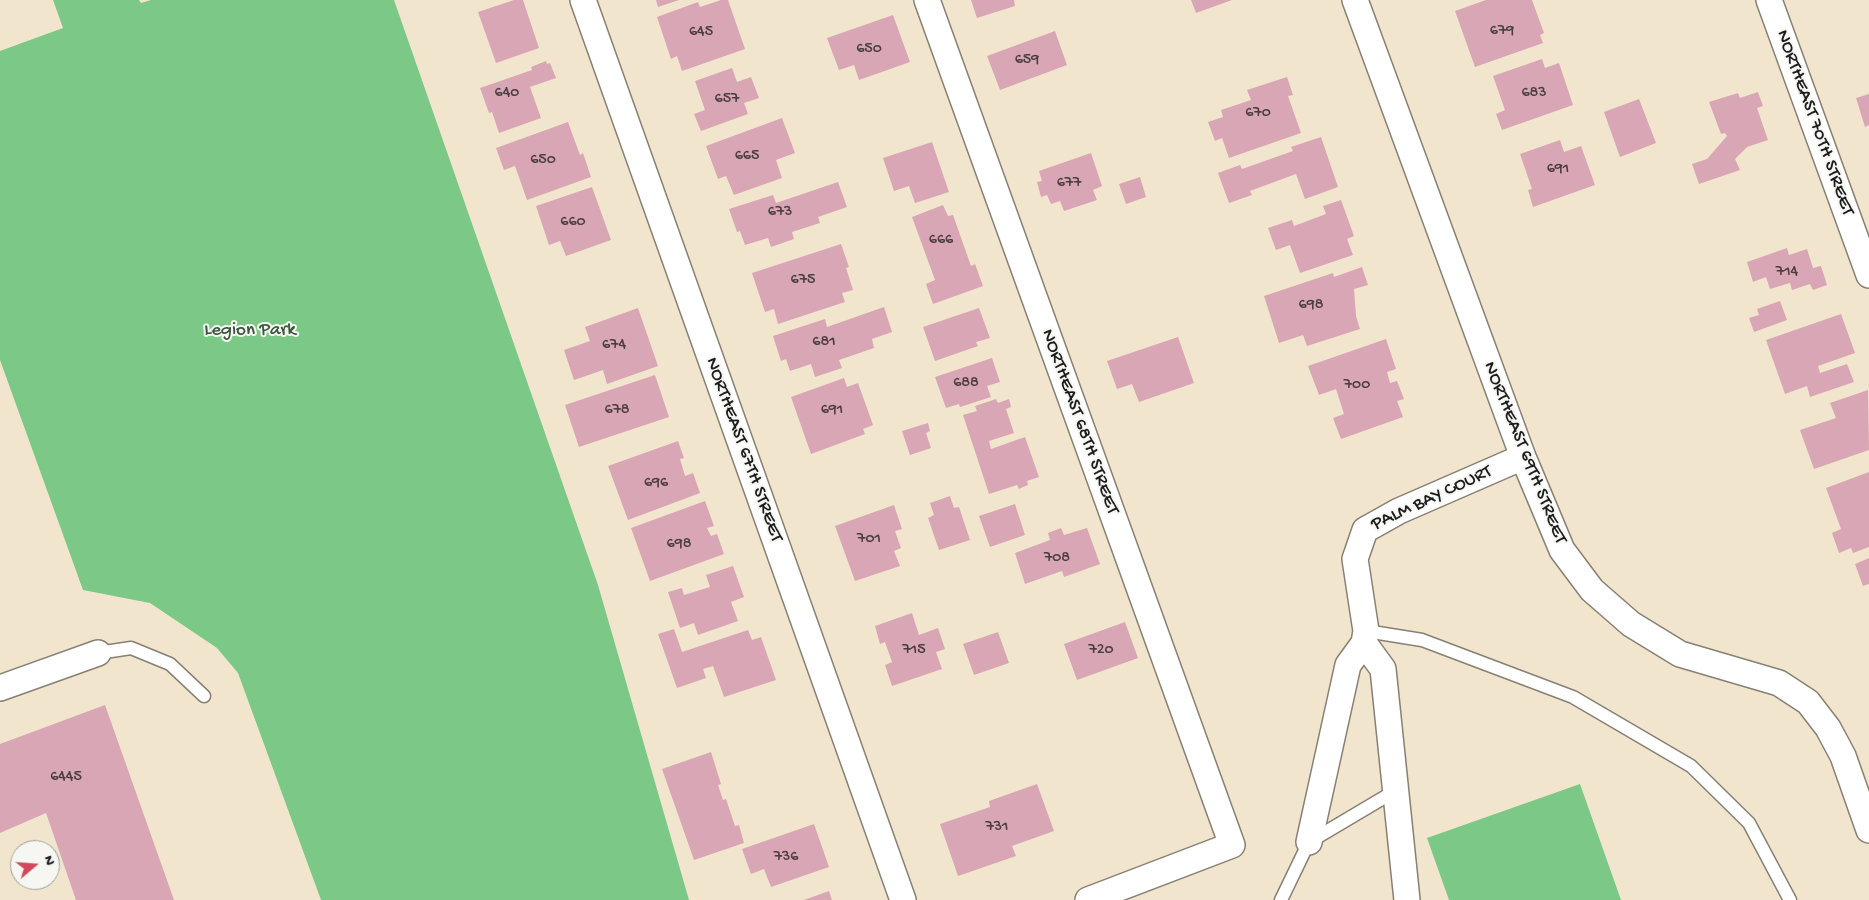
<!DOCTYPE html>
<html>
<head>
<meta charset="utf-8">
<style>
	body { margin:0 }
	#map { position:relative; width:1869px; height:900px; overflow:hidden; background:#f2e5cd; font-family:"Gochi Hand",sans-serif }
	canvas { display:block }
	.north { position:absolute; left:10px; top:840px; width:50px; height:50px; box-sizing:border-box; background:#f6f6f2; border:1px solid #9f9f9c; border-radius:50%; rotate:72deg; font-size:14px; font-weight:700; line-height:20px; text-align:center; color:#1c1c1c }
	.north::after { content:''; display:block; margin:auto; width:18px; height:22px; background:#d1495b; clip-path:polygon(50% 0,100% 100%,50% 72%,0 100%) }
</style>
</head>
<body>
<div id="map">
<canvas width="1869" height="900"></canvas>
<div class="north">N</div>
</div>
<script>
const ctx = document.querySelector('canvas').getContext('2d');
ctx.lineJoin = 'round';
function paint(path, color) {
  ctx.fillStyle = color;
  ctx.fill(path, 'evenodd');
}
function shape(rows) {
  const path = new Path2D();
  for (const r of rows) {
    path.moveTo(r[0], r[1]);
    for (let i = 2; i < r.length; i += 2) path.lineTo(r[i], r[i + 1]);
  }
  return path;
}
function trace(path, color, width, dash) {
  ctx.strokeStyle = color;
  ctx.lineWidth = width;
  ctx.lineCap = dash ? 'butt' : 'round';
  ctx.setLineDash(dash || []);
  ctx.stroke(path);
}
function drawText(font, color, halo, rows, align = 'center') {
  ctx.font = font + ' "Gochi Hand",sans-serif';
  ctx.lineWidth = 4;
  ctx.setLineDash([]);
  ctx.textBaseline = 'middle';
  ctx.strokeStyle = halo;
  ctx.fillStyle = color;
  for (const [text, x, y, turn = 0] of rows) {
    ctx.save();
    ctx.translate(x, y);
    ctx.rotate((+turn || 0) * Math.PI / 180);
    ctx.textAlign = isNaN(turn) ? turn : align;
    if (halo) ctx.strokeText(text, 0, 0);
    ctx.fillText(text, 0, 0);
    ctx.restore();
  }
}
const green = shape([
	[53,0,139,0,141,3,151,0,394,0,598,585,689,900,321,900,238,673,217,648,150,603,83,590,0,360,0,51,63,28],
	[1580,784,1621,900,1449,900,1427,838]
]);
const building = shape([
	[514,0,523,0,539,48,496,63,478,12],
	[656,0,679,0,658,7],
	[721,0,728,0,745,49,682,71,677,56,671,59,657,17,698,2,700,7],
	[971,0,1014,0,1015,6,977,18],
	[1191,0,1232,0,1196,13],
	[1486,0,1532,0,1544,33,1540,35,1543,43,1475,67,1455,11],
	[893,15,910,62,859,80,854,65,839,70,827,38],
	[1055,31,1067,65,1000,90,987,56],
	[1542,59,1545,68,1559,63,1573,105,1502,130,1496,114,1505,110,1493,76],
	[546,61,547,64,550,63,556,78,530,87,541,118,499,133,492,112,489,113,480,88,532,70,531,67],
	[732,68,737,82,751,77,759,98,744,103,748,114,701,131,694,114,705,110,695,81],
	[1287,77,1293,95,1288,96,1301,133,1229,158,1222,138,1215,141,1208,122,1223,117,1221,110,1251,100,1247,90],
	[1758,92,1763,106,1757,108,1768,140,1747,147,1735,159,1740,170,1699,184,1692,164,1707,159,1727,136,1725,133,1721,134,1709,102,1738,93,1740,98],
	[1869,94,1869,125,1865,127,1856,98],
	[1639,99,1656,143,1620,157,1604,112],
	[782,118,795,153,776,160,782,178,734,195,726,176,718,179,706,146],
	[568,122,580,155,583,153,591,177,527,200,515,166,504,170,496,148],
	[1321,137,1338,187,1305,199,1296,174,1250,191,1252,195,1229,203,1218,173,1240,165,1242,169,1293,151,1291,147],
	[1560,140,1564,152,1581,146,1595,185,1533,207,1528,190,1532,189,1520,154],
	[932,142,949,192,915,203,909,186,894,191,883,158],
	[1091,153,1102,186,1093,190,1097,200,1064,211,1060,201,1051,204,1047,195,1041,197,1037,182,1042,181,1039,171],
	[1140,177,1146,197,1126,204,1119,184],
	[838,182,847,207,818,217,820,223,792,232,794,239,771,247,768,238,745,245,740,231,737,232,729,209,773,195,776,203],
	[592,187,611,240,566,256,560,241,549,245,536,206],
	[1341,200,1354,236,1347,239,1353,255,1300,273,1290,245,1276,250,1268,228,1292,220,1294,226,1326,214,1323,206],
	[943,205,948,216,953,215,971,266,975,264,983,286,933,304,926,284,935,280,912,217],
	[841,244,849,267,846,268,853,290,842,293,845,302,778,324,774,309,765,312,752,273],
	[1787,248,1789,255,1807,249,1813,268,1821,266,1827,285,1813,290,1810,284,1792,290,1790,283,1770,289,1766,277,1753,282,1747,262],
	[1362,267,1368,285,1354,289,1356,316,1360,329,1307,346,1303,335,1279,343,1264,296,1333,273,1334,277],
	[1780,301,1787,320,1754,332,1749,318,1759,315,1757,309],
	[884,307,892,332,872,339,874,348,839,360,842,368,815,377,811,364,790,371,786,359,781,361,773,336,825,319,827,327],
	[638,308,658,366,607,384,603,370,574,380,564,350,590,341,585,327],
	[979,308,990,338,976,342,978,346,935,361,923,327],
	[1841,314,1855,353,1818,366,1820,373,1847,364,1854,382,1810,397,1807,386,1785,394,1766,340],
	[1178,337,1194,383,1139,402,1132,384,1117,389,1107,361],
	[1386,339,1396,369,1387,372,1390,383,1397,381,1404,399,1397,401,1403,417,1341,439,1333,418,1344,414,1336,389,1319,395,1308,366],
	[992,358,1000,382,987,386,991,397,960,407,959,404,946,408,935,377],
	[655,375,669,417,579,447,565,405],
	[844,378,847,387,858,383,873,425,863,429,865,434,811,454,791,397],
	[1868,390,1869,450,1814,469,1800,430,1836,418,1830,403],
	[996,399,998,403,1009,399,1011,407,1006,409,1014,433,989,441,991,449,1025,437,1039,477,1027,481,1028,485,1023,487,1019,489,1017,485,989,494,963,415,977,411,975,406],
	[928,423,930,431,926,433,931,448,910,455,902,431],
	[678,441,684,458,680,459,685,476,693,473,700,493,628,520,608,466],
	[1869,472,1869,547,1853,553,1851,548,1839,553,1832,533,1841,529,1826,488],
	[950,496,954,508,959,507,970,540,939,550,928,518,934,515,930,503],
	[705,501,714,526,707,528,711,536,717,534,724,554,650,581,631,528],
	[1015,504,1025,535,990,547,979,516],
	[894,505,902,529,895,531,901,548,894,551,900,566,855,581,835,526],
	[1061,528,1064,535,1087,528,1100,564,1064,577,1062,571,1025,584,1015,553,1050,540,1048,533],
	[1869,558,1869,584,1863,586,1855,564],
	[733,566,744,597,731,602,738,621,698,635,694,623,680,628,668,592,682,588,684,595,710,587,706,575],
	[912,613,919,635,938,628,945,649,936,652,942,669,892,686,885,665,892,662,885,642,880,644,875,626],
	[1125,622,1138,658,1077,680,1064,644],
	[674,629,682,652,748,630,752,640,761,637,776,680,724,697,713,666,703,669,706,678,677,688,658,634],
	[998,632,1009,663,974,675,963,644],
	[105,705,174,900,76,900,46,813,0,833,0,744],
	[711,752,721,784,718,785,723,800,726,799,735,826,739,825,744,843,694,860,662,769],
	[1037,784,1054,831,1012,846,1016,856,958,876,940,824,990,807,989,801],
	[814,824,829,867,771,887,764,869,751,874,742,849],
	[829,891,832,900,804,900]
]);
const lane = shape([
	[1366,631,1422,640,1573,697,1691,766,1749,823,1790,900],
	[98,653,131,648,170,664,204,696],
	[1281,900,1309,842,1395,791]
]);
const street = shape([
	[583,0,903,900],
	[927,0,1232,845,1088,900],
	[1355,0,1523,457,1562,550,1592,590,1631,624,1680,654,1779,683,1808,702,1828,728,1843,756,1869,830],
	[1769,0,1869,275],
	[1364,643,1383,669,1407,900],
	[0,688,98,653],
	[1309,842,1348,665,1364,643,1366,631,1355,559,1365,530,1399,511,1523,457]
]);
const numberNames = [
	["679",1502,32],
	["645",701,33],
	["650",869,50],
	["659",1027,61],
	["640",507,94],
	["683",1534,94],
	["657",727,100],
	["670",1258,114],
	["665",747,157],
	["650",543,161],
	["691",1558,170],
	["677",1069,184],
	["673",780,213],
	["660",573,223],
	["666",941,241],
	["714",1787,273],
	["675",803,281],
	["698",1311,306],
	["681",824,343],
	["674",614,346],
	["688",966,384],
	["700",1357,386],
	["678",617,411],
	["691",832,411],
	["696",656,484],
	["701",869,540],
	["698",679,545],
	["708",1057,559],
	["715",914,651],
	["720",1101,651],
	["6445",66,778],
	["731",997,828],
	["736",786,858]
];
const streetNames = [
	["NORTHEAST 70TH STREET",1814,123,70],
	["NORTHEAST 68TH STREET",1079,422,70],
	["NORTHEAST 67TH STREET",743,450,70],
	["NORTHEAST 69TH STREET",1524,453,68],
	["PALM BAY COURT",1432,499,-25]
];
const parkNames = [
	["Legion Park",250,331]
];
paint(green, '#7bc887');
paint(building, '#d9a6b5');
trace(lane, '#878074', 15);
trace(street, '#878074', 28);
trace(lane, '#fff', 12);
trace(street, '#fff', 25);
drawText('16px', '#4b3e42', null, numberNames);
drawText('19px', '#1c1c1c', '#f6f6f2', streetNames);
drawText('19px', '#3d5841', '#f6f6f2', parkNames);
</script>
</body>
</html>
